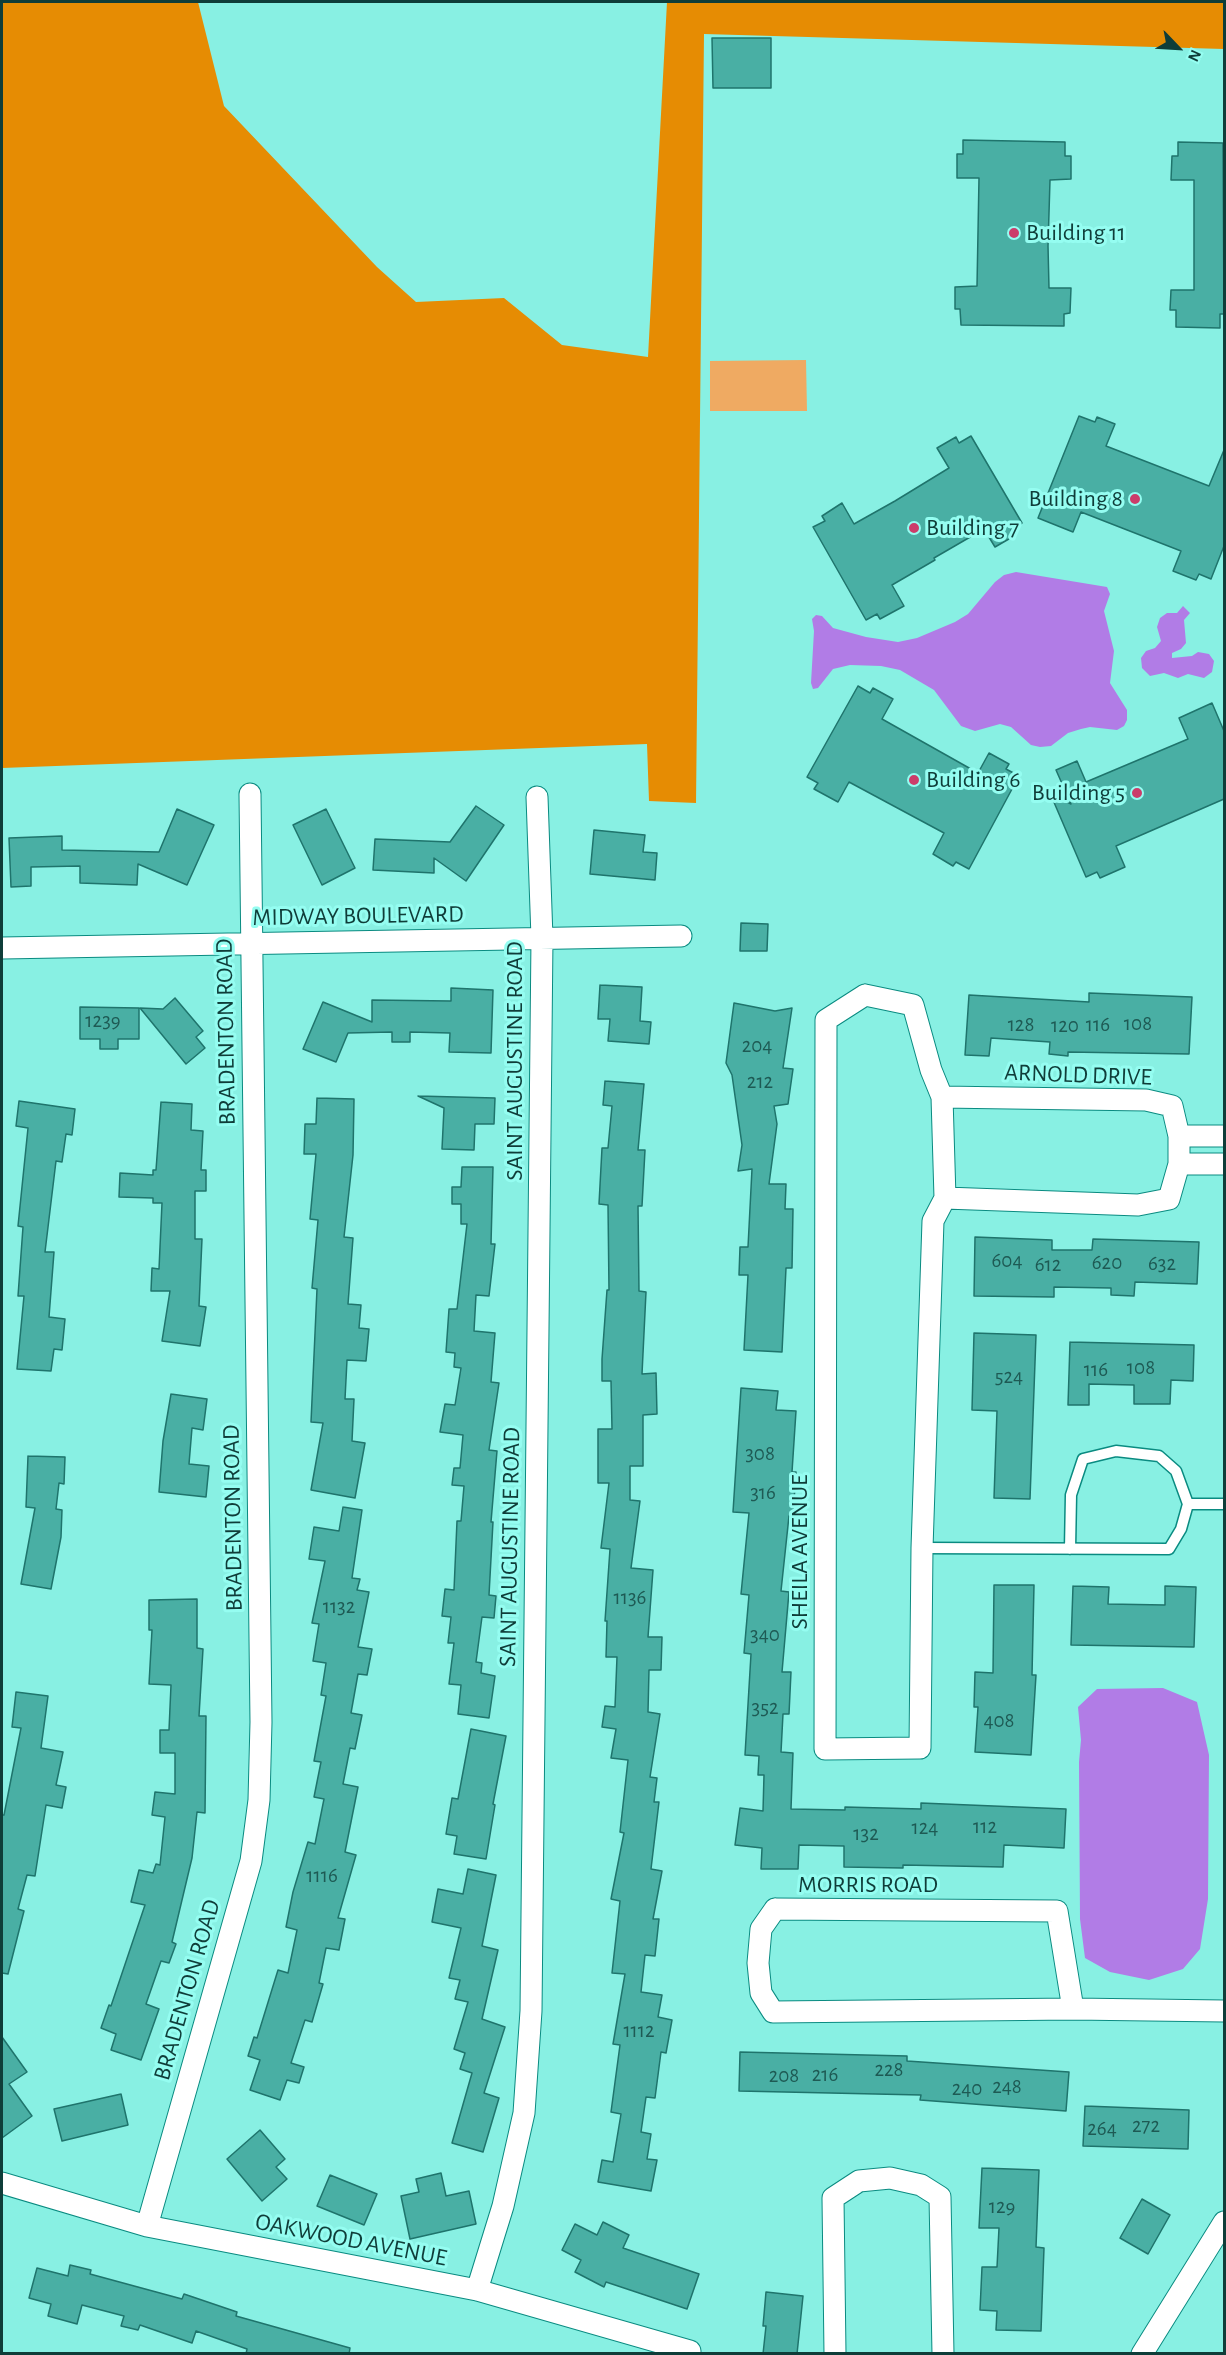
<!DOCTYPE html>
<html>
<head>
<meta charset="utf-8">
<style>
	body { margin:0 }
	#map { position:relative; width:1226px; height:2355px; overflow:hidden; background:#88f0e3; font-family:"Alegreya Sans",sans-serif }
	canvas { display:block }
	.frame { position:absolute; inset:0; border:3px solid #0f3d39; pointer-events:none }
	.north { position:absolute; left:1148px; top:18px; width:60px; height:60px; -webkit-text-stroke:4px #95fdf1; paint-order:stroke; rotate:115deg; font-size:16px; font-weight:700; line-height:24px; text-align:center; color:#0f3d39 }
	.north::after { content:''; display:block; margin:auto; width:21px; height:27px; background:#0f3d39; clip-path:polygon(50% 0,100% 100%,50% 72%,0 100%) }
</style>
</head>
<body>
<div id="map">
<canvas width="1226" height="2355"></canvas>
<div class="frame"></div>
<div class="north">N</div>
</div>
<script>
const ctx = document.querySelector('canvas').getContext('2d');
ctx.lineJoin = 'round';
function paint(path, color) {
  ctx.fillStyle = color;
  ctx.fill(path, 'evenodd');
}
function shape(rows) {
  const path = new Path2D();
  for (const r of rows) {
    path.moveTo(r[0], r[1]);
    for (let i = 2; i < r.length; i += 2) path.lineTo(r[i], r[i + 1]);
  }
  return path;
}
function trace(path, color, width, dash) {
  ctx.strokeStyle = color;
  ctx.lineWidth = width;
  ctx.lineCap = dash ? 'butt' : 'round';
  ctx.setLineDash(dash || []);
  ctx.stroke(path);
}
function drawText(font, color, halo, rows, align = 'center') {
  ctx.font = font + ' "Alegreya Sans",sans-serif';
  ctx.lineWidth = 6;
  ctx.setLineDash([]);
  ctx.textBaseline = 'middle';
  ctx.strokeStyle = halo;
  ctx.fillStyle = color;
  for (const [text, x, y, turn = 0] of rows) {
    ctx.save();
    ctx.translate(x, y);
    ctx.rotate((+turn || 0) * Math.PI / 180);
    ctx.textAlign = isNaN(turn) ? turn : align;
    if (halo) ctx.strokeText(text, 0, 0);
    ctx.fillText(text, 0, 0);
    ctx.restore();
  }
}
const green = shape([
	[806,360,807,411,710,411,710,361]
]);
const forest = shape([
	[2,2,198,2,224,106,377,267,416,302,504,298,562,345,648,357,667,2,1224,2,1224,49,704,34,696,803,649,801,647,744,2,768]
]);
const water = shape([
	[1016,572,1107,587,1110,594,1104,611,1114,651,1110,683,1127,710,1127,720,1124,726,1117,730,1090,727,1081,729,1068,733,1051,746,1040,747,1031,745,1011,727,1000,724,975,731,961,726,934,690,900,670,881,666,850,665,833,669,818,688,813,689,811,683,814,631,812,619,816,615,822,616,833,628,866,637,898,642,917,638,955,622,968,614,995,582,1004,575],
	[1183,606,1190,613,1184,620,1186,643,1181,649,1172,653,1172,658,1192,656,1198,652,1209,654,1214,661,1212,672,1204,678,1188,674,1178,678,1164,673,1150,676,1142,668,1141,658,1146,651,1155,648,1161,641,1157,627,1160,618,1167,613,1177,613],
	[1163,1688,1197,1702,1209,1755,1208,1899,1200,1949,1183,1969,1149,1980,1110,1972,1085,1958,1080,1919,1079,1762,1081,1740,1078,1707,1097,1689]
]);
const building = shape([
	[712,38,771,38,771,88,713,88,712,38],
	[963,140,1065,142,1065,156,1071,156,1071,179,1050,180,1048,246,1049,288,1071,288,1070,313,1064,314,1064,326,961,325,960,309,955,309,955,287,977,286,979,178,957,178,957,154,963,154,963,140],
	[1178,142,1223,143,1224,314,1220,314,1220,328,1176,327,1176,310,1170,310,1171,290,1194,290,1194,180,1171,180,1172,156,1178,156,1178,142],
	[1079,416,1095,422,1097,417,1115,424,1106,446,1209,486,1224,450,1224,546,1211,579,1199,574,1196,580,1173,571,1181,551,1081,512,1073,532,1038,518,1079,416],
	[971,436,1022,523,1011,530,1014,536,995,547,984,529,934,558,935,560,892,585,904,606,880,619,877,614,866,620,813,527,825,521,822,516,842,503,854,524,895,501,949,468,937,448,956,437,959,443,971,436],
	[858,686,870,693,873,688,893,699,882,719,978,773,989,753,1009,764,1006,769,1019,776,969,869,956,862,953,866,933,854,944,833,849,782,838,802,814,789,818,783,807,777,858,686],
	[1212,703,1224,731,1224,799,1116,846,1125,867,1100,878,1097,872,1086,877,1050,793,1071,804,1056,770,1077,761,1086,782,1188,739,1179,718,1212,703],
	[476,806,504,825,466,881,434,858,434,873,373,870,375,839,450,842,476,806],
	[177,809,214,825,187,885,138,864,137,885,80,883,80,866,31,867,31,886,11,887,9,838,62,836,62,850,159,852,177,809],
	[326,809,355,868,322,885,293,825,326,809],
	[594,830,645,835,643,852,657,853,655,880,590,874,594,830],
	[741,923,768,924,767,951,740,951,741,923],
	[600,985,642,987,640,1021,651,1022,649,1044,608,1041,610,1019,598,1019,600,985],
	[451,988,493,990,491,1053,449,1052,450,1033,410,1032,410,1042,392,1042,392,1032,348,1033,336,1062,303,1049,323,1002,372,1022,372,1000,451,1001,451,988],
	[1089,993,1192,997,1189,1054,1068,1052,1068,1056,1049,1054,1050,1042,991,1038,989,1056,965,1055,969,995,1089,1002,1089,993],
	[175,998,203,1031,196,1037,205,1048,186,1064,140,1008,163,1009,175,998],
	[734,1003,775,1011,792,1008,783,1068,793,1069,788,1104,774,1106,777,1124,769,1184,786,1184,785,1209,793,1209,792,1268,786,1268,782,1352,744,1350,748,1275,739,1275,740,1247,748,1247,752,1169,738,1171,742,1145,732,1075,726,1063,734,1003],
	[80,1007,139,1008,139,1039,118,1039,118,1049,100,1049,100,1039,80,1039,80,1007],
	[605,1081,644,1084,638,1150,645,1150,642,1206,638,1206,639,1291,646,1292,642,1374,656,1373,657,1414,643,1415,643,1466,630,1466,630,1500,640,1501,631,1568,653,1570,648,1637,662,1637,661,1670,649,1670,648,1712,660,1714,650,1777,657,1778,654,1802,659,1802,651,1869,662,1871,653,1919,659,1919,655,1956,645,1955,641,1992,662,1995,658,2017,672,2020,666,2053,661,2052,655,2098,646,2097,641,2132,651,2134,647,2159,657,2160,651,2191,598,2182,602,2160,613,2162,621,2114,611,2112,620,2045,613,2044,625,1974,612,1973,620,1901,611,1899,624,1833,620,1832,628,1760,611,1758,616,1729,602,1727,605,1706,615,1707,617,1657,606,1657,607,1621,605,1621,610,1549,601,1548,609,1483,598,1483,598,1429,612,1429,611,1381,602,1381,602,1359,607,1290,609,1290,608,1205,599,1204,602,1148,608,1148,612,1106,603,1105,605,1081],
	[418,1096,495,1098,494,1124,475,1124,474,1150,442,1149,444,1108,418,1096],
	[317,1098,354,1099,353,1155,344,1237,353,1238,348,1304,361,1305,359,1328,369,1329,366,1361,347,1360,345,1399,354,1399,352,1441,365,1443,355,1498,311,1490,323,1423,311,1422,317,1289,312,1288,318,1220,310,1219,316,1154,304,1154,305,1124,316,1124,317,1098],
	[19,1101,75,1109,72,1135,66,1134,62,1162,56,1161,45,1252,54,1252,49,1317,65,1319,62,1350,54,1349,51,1371,17,1369,24,1296,18,1296,23,1227,18,1226,28,1128,16,1126,19,1101],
	[161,1102,192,1104,191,1130,203,1131,201,1170,206,1170,206,1191,195,1191,195,1239,202,1239,199,1306,206,1307,200,1346,162,1341,170,1291,151,1291,152,1268,159,1269,162,1203,153,1203,153,1198,119,1197,120,1173,153,1175,153,1170,156,1170,161,1102],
	[462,1167,493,1167,491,1244,495,1244,489,1296,476,1295,474,1331,495,1333,491,1382,499,1383,489,1450,497,1451,491,1522,493,1522,489,1595,496,1596,494,1618,482,1617,476,1662,482,1663,481,1673,495,1676,489,1718,458,1714,461,1685,449,1684,454,1643,448,1643,451,1617,442,1616,445,1589,454,1590,457,1521,461,1521,464,1486,452,1485,454,1468,460,1468,463,1435,440,1432,445,1404,455,1405,461,1368,454,1367,455,1353,446,1352,449,1309,457,1309,467,1224,461,1224,461,1204,452,1204,452,1187,461,1187,462,1167],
	[975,1237,1052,1240,1052,1250,1092,1250,1093,1239,1199,1242,1197,1284,1135,1282,1134,1296,1111,1295,1111,1288,1054,1287,1054,1297,974,1296,975,1237],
	[974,1333,1036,1335,1030,1499,994,1498,997,1411,972,1410,974,1333],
	[1070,1342,1194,1345,1193,1381,1171,1380,1170,1404,1134,1404,1134,1385,1089,1384,1089,1405,1068,1405,1070,1342],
	[741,1388,778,1391,776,1410,796,1411,792,1472,796,1472,793,1516,789,1516,781,1591,789,1592,782,1672,791,1672,789,1714,783,1714,781,1752,793,1753,791,1809,845,1810,845,1807,921,1809,921,1803,1066,1809,1064,1848,1004,1845,1003,1867,903,1865,903,1868,844,1867,844,1846,799,1845,798,1869,761,1869,762,1848,735,1845,740,1808,763,1811,764,1775,758,1775,759,1756,745,1755,751,1654,744,1653,749,1595,741,1594,749,1513,733,1512,741,1388],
	[171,1394,207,1399,203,1430,192,1428,189,1464,209,1466,206,1497,159,1492,163,1441,171,1394],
	[28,1456,65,1457,64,1484,59,1483,56,1509,62,1510,61,1537,51,1589,21,1584,35,1508,26,1507,28,1456],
	[343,1507,362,1510,352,1578,360,1579,357,1590,369,1592,358,1647,372,1649,367,1675,358,1674,351,1713,362,1715,355,1749,350,1748,343,1784,358,1787,345,1852,356,1855,338,1918,345,1919,339,1950,326,1948,319,1983,323,1984,312,2022,305,2020,291,2063,304,2067,299,2083,287,2080,280,2100,250,2090,260,2060,248,2056,254,2037,257,2038,278,1970,288,1973,297,1930,286,1927,293,1892,308,1842,315,1844,324,1799,314,1797,321,1762,314,1761,326,1696,321,1695,326,1663,313,1661,319,1624,312,1623,325,1561,309,1559,314,1527,339,1531,343,1507],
	[994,1585,1034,1585,1032,1675,1036,1675,1031,1755,975,1752,978,1707,974,1707,975,1672,993,1673,994,1585],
	[1073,1586,1109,1587,1108,1604,1165,1605,1165,1586,1196,1587,1194,1647,1071,1645,1073,1586],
	[197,1599,197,1648,203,1649,199,1716,206,1716,205,1813,197,1812,192,1858,172,1942,176,1944,169,1963,161,1961,146,2004,159,2009,141,2060,111,2050,116,2034,101,2028,109,2005,111,2006,145,1905,131,1902,139,1870,153,1873,156,1864,160,1865,165,1817,152,1815,155,1792,175,1794,175,1753,160,1753,160,1730,169,1730,171,1685,149,1684,152,1630,149,1630,149,1600,197,1599],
	[16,1692,48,1696,41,1748,63,1752,56,1785,66,1787,62,1808,46,1805,35,1876,27,1875,18,1909,24,1911,8,1974,2,1973,2,1815,4,1815,21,1728,12,1727,16,1692],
	[471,1729,506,1736,493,1804,495,1805,486,1859,454,1854,457,1836,446,1834,452,1798,458,1799,471,1729],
	[468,1869,496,1875,482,1946,498,1950,482,2019,505,2027,484,2093,499,2098,483,2152,452,2143,472,2073,460,2069,465,2053,454,2049,468,2002,455,1999,460,1980,449,1978,461,1928,432,1922,438,1889,463,1894,468,1869],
	[2,2037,27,2072,9,2084,32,2116,2,2138,2,2037],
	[740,2052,907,2056,907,2061,1069,2072,1066,2111,920,2100,921,2095,739,2091,740,2052],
	[121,2094,128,2125,62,2141,54,2109,121,2094],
	[1085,2106,1189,2110,1188,2149,1083,2146,1085,2106],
	[260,2130,285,2159,276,2167,287,2179,262,2201,227,2159,260,2130],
	[982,2168,1039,2170,1036,2247,1044,2248,1041,2331,996,2330,997,2311,980,2310,982,2267,997,2267,999,2228,979,2228,982,2168],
	[441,2173,446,2196,469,2191,476,2224,410,2239,401,2196,419,2192,416,2179,441,2173],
	[330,2175,377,2194,364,2225,317,2206,330,2175],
	[1142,2199,1170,2215,1148,2254,1120,2238,1142,2199],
	[603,2222,629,2235,623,2248,699,2274,687,2309,606,2282,604,2287,575,2272,581,2260,562,2250,575,2224,597,2235,603,2222],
	[70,2265,91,2270,90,2274,182,2299,184,2294,237,2312,236,2316,350,2348,349,2354,246,2354,247,2349,196,2331,192,2343,140,2325,138,2330,121,2326,124,2316,82,2305,77,2324,48,2316,51,2304,29,2298,37,2268,68,2276,70,2265],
	[766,2292,803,2296,797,2354,763,2354,766,2326,763,2326,766,2292]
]);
const service = shape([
	[922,1548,1169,1549,1181,1529,1188,1504,1224,1504],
	[1070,1549,1071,1495,1083,1459,1116,1451,1159,1456,1176,1471,1188,1504]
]);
const minor = shape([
	[2,948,681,936],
	[865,995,913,1005,931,1070,942,1097,945,1198,933,1221,922,1548,920,1748,825,1749,826,1020,865,995],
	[942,1097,1146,1100,1172,1106,1179,1136,1179,1164,1169,1199,1138,1205,945,1198],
	[1179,1136,1224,1136],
	[1179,1164,1224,1164],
	[775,1909,1057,1911,1073,2009,773,2012,761,1993,758,1963,761,1929,775,1909],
	[1073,2009,1224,2011],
	[2,2183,147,2226,477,2290,690,2351],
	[147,2226,251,1861,259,1800,261,1722,250,794],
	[477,2290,503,2206,524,2113,531,2011,542,938,537,797],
	[835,2354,833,2198,859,2181,890,2178,921,2185,940,2197,943,2354],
	[1142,2354,1224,2222]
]);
const markers = [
	[1014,233,6,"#cb3d6a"],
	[1135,499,6,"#cb3d6a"],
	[914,528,6,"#cb3d6a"],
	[914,780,6,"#cb3d6a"],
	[1137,793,6,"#cb3d6a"]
];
const numberNames = [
	["1239",103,1021],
	["108",1138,1024],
	["128",1021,1025],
	["116",1098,1025],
	["120",1065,1026],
	["204",757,1046],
	["212",760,1082],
	["604",1007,1261],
	["620",1107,1263],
	["632",1162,1264],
	["612",1048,1265],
	["108",1141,1368],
	["116",1096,1370],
	["524",1009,1377],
	["308",760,1454],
	["316",763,1493],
	["1136",630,1598],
	["1132",339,1607],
	["340",765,1635],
	["352",765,1708],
	["408",999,1721],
	["112",985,1827],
	["124",925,1828],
	["132",866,1834],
	["1116",322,1876],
	["1112",639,2031],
	["228",889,2070],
	["216",825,2075],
	["208",784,2076],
	["248",1007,2087],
	["240",967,2089],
	["272",1146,2126],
	["264",1102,2129],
	["129",1002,2207]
];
const poiNames = [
	["Building 11",1026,233],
	["Building 8",1123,499,"right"],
	["Building 7",926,528],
	["Building 6",926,780],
	["Building 5",1125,793,"right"]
];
const streetNames = [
	["MIDWAY BOULEVARD",358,916,-1],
	["BRADENTON ROAD",226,1032,-91],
	["SAINT AUGUSTINE ROAD",515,1061,-90],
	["ARNOLD DRIVE",1078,1075,2],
	["BRADENTON ROAD",233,1518,-91],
	["SAINT AUGUSTINE ROAD",510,1547,-89],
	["SHEILA AVENUE",800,1552,-90],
	["MORRIS ROAD",868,1885],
	["BRADENTON ROAD",187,1990,-74],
	["OAKWOOD AVENUE",351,2240,11]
];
paint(green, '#efaa62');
paint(forest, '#e68c03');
paint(water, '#b17ce6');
paint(building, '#49afa4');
trace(building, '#1f746c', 1.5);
trace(service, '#0a8b81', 13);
trace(minor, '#0a8b81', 23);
trace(service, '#fff', 10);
trace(minor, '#fff', 21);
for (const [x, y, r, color] of markers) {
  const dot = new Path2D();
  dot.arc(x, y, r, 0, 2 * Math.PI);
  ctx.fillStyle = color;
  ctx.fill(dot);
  trace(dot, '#95fdf1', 2);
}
drawText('21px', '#1e5a54', null, numberNames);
drawText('24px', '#0f3d39', '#95fdf1', poiNames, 'left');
drawText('24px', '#0f3d39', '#95fdf1', streetNames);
</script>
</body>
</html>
